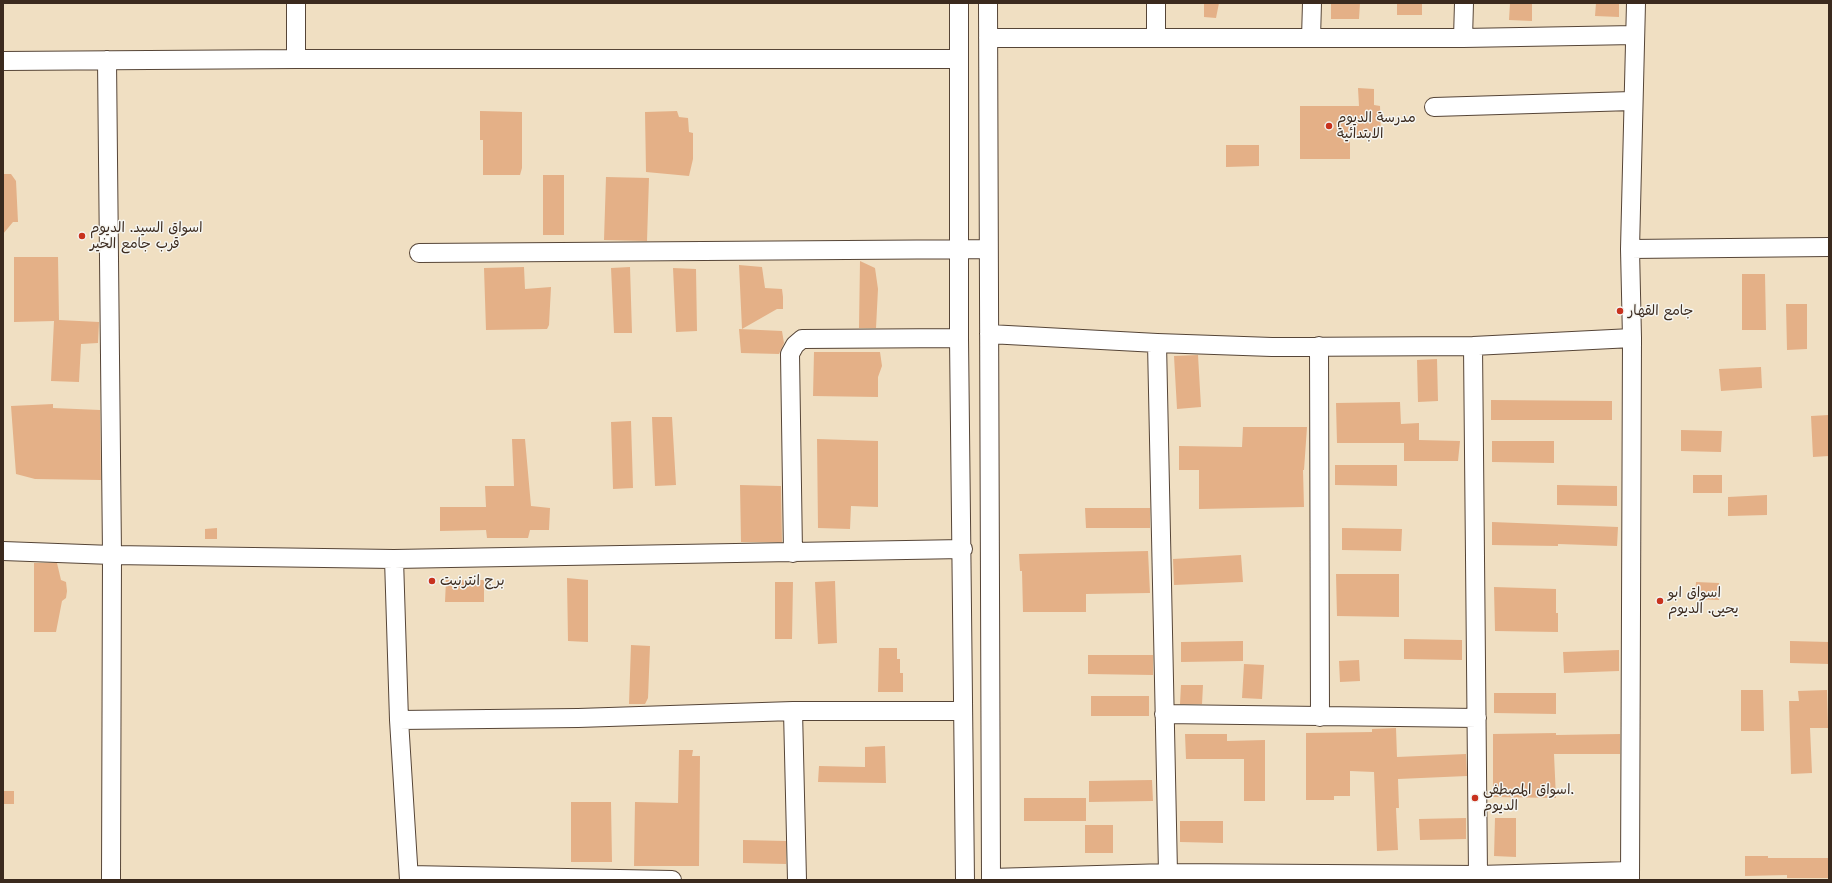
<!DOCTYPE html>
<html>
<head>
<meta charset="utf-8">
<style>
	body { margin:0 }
	#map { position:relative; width:1832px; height:883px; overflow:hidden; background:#f0dfc2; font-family:"Shantell Sans",sans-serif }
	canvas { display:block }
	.frame { position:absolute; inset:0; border:4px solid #3b2a1e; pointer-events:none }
</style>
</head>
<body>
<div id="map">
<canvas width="1832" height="883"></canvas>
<div class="frame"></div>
</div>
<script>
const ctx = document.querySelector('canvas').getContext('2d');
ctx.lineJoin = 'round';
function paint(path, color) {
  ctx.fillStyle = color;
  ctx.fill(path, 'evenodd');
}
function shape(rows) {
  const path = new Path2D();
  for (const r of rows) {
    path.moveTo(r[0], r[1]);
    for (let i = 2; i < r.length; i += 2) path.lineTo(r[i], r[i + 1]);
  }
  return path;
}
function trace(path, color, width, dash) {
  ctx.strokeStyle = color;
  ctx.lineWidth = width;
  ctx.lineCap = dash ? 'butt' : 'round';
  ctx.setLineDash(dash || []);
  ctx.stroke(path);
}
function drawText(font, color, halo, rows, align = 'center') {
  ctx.font = font + ' "Shantell Sans","Playpen Sans Arabic",sans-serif';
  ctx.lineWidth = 3;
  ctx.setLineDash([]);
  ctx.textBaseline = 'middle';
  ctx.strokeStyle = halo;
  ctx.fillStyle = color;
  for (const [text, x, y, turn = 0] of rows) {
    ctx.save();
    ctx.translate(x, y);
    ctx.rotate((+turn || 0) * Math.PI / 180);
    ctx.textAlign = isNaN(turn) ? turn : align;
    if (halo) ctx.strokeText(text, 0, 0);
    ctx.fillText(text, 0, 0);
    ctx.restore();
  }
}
const building = shape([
	[1204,3,1219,3,1216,18,1204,17],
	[1331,3,1360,3,1359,19,1331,19],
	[1397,3,1422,3,1422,15,1397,15],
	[1510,3,1532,3,1532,21,1509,20],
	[1596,3,1619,3,1619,17,1595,16],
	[1358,88,1374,89,1374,105,1380,106,1381,137,1350,136,1350,159,1300,159,1300,106,1359,106],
	[480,111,522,112,522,168,520,175,483,175,483,140,480,140],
	[677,111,679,117,688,118,689,132,693,133,693,159,689,176,646,172,645,112],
	[1226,145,1259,145,1259,166,1226,167],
	[3,174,11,174,16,181,18,222,13,222,3,234],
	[543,175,564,175,564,235,543,235],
	[606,177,649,178,647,241,604,240],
	[14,257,58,257,59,320,99,322,98,343,81,344,79,382,51,381,54,321,14,322],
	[860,261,875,268,878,289,876,328,859,328],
	[739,265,762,267,765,288,782,289,783,297,783,309,777,309,742,329],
	[524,267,525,289,551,287,549,325,547,329,486,330,484,268],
	[630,267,632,333,614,333,611,268],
	[673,268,696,269,697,331,676,332],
	[1742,274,1765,274,1766,330,1742,330],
	[1786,304,1807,304,1807,349,1787,350],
	[739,329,782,331,784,343,779,354,741,353],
	[814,352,880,352,882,366,878,377,878,397,813,396],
	[1198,355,1201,407,1177,409,1174,356],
	[1437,359,1438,401,1418,402,1417,360],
	[1761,367,1762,388,1721,391,1719,369],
	[1491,400,1612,401,1612,420,1491,420],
	[1400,402,1401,424,1419,423,1419,440,1460,441,1458,461,1404,461,1404,443,1337,443,1336,403],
	[53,404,53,408,100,410,101,480,35,479,16,474,11,406],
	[1829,415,1829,456,1813,457,1811,416],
	[652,417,672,417,676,485,655,486],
	[631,421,633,488,613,489,611,422],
	[1243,427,1307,427,1304,470,1303,470,1304,507,1199,509,1199,470,1179,470,1179,446,1242,447],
	[1681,430,1722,431,1721,452,1681,451],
	[512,439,525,439,531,506,550,508,549,530,530,530,528,538,487,538,486,530,440,531,440,507,486,507,485,486,514,486],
	[817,439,878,441,878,507,851,506,850,529,818,528],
	[1492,441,1554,441,1554,463,1492,462],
	[1335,465,1397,465,1397,486,1335,485],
	[1693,475,1722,475,1722,493,1693,493],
	[740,485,781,486,782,542,741,542],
	[1557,485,1617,486,1617,506,1557,505],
	[1767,495,1767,515,1728,516,1728,497],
	[1085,508,1150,508,1150,528,1086,528],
	[1492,522,1618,527,1617,546,1558,544,1558,546,1492,545],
	[217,528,217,539,205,539,205,529],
	[1342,528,1402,529,1401,551,1342,550],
	[1148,551,1150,593,1086,594,1086,612,1023,612,1022,571,1020,571,1019,554],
	[1241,555,1243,582,1174,585,1173,559],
	[34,563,57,563,61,580,66,582,67,591,66,598,62,601,56,632,34,632],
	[1336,574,1399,574,1399,617,1337,616],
	[567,578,588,580,588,642,568,641],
	[446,580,484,580,484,602,445,602],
	[835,581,837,643,818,644,815,582],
	[775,582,793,582,792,639,775,639],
	[1696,582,1719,583,1719,600,1695,599],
	[1494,587,1556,589,1556,613,1558,613,1558,632,1495,631],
	[1404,639,1462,640,1462,660,1404,659],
	[1243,641,1243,661,1181,662,1181,642],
	[1790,641,1829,642,1829,664,1790,663],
	[631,645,650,646,648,698,645,704,629,704],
	[879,648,897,648,897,659,900,659,900,673,903,673,903,692,878,692],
	[1619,650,1619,671,1564,673,1563,652],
	[1088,655,1153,655,1153,675,1088,674],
	[1359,660,1360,681,1340,682,1339,661],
	[1244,664,1264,665,1262,699,1242,698],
	[1181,685,1203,685,1202,704,1180,704],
	[1741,690,1763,690,1764,731,1741,731],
	[1827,690,1828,728,1810,728,1812,773,1791,774,1789,701,1799,701,1798,691],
	[1494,693,1556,693,1556,714,1494,713],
	[1091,696,1149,696,1149,716,1091,716],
	[1396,728,1397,757,1466,754,1467,776,1398,779,1399,808,1396,808,1398,850,1377,851,1374,772,1350,771,1350,796,1334,796,1334,800,1306,800,1306,733,1372,732,1372,729],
	[1556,733,1556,735,1620,734,1620,754,1554,754,1556,798,1493,797,1493,734],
	[1185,734,1227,734,1227,741,1265,740,1265,801,1244,801,1244,759,1186,759],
	[885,746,886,783,818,782,819,766,865,767,865,747],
	[679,750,693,750,692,756,700,756,699,866,634,866,635,802,678,803],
	[1152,780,1153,801,1089,802,1089,781],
	[3,791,14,791,14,804,3,804],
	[1024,798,1086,798,1086,821,1024,821],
	[571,802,611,802,612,862,571,862],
	[1466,818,1466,839,1420,840,1419,819],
	[1495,818,1516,818,1516,857,1494,856],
	[1180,821,1223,821,1223,843,1180,842],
	[1085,825,1113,825,1113,853,1085,853],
	[743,840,786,841,786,864,743,863],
	[1745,856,1768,856,1768,858,1829,858,1829,878,1787,878,1787,875,1745,876]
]);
const minor = shape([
	[296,3,296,59],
	[959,3,959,338,965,880],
	[988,3,991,880],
	[988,38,1463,38,1635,35],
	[1156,38,1156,3],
	[1311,38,1312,3],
	[1463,38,1464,3],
	[107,60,112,555,111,880],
	[3,61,296,59,958,59],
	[1434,107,1632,101],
	[1630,249,1829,247],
	[419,253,988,249],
	[989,334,1157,343,1272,347,1473,346,1632,338],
	[1157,343,1168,873],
	[1319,346,1320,717],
	[1473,346,1478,875],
	[3,551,112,555,394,559,963,549],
	[793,553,790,354,795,345,802,339,959,338],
	[394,559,399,720,578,718,793,711,963,711],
	[793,711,797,880],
	[1164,714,1477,718],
	[399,720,409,880],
	[409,875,672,880],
	[991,878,1168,873,1478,875,1630,871],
	[1630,880,1632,338,1630,249,1636,3]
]);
const markers = [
	[1329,126,4,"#c8321e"],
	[82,236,4,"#c8321e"],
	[1620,311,4,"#c8321e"],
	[432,581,4,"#c8321e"],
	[1660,601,4,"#c8321e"],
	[1475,798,4,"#c8321e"]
];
const poiNames = [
	["مدرسة الديوم",1337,118],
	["الابتدائية",1337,134],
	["اسواق السيد. الديوم",90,228],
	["قرب جامع الخير",90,244],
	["جامع القهار",1628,311],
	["برج انترنيت",440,581],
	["اسواق ابو",1668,593],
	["يحيى. الديوم",1668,609],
	["اسواق المصطفى.",1483,790],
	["الديوم",1483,806]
];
paint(building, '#e4b087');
trace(minor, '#564537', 20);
trace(minor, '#fff', 18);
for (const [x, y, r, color] of markers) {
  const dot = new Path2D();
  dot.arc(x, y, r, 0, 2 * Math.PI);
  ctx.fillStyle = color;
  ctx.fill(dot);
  trace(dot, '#f6f6f2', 1.5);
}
drawText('14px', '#3b2a1e', '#f6f6f2', poiNames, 'left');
</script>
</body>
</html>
